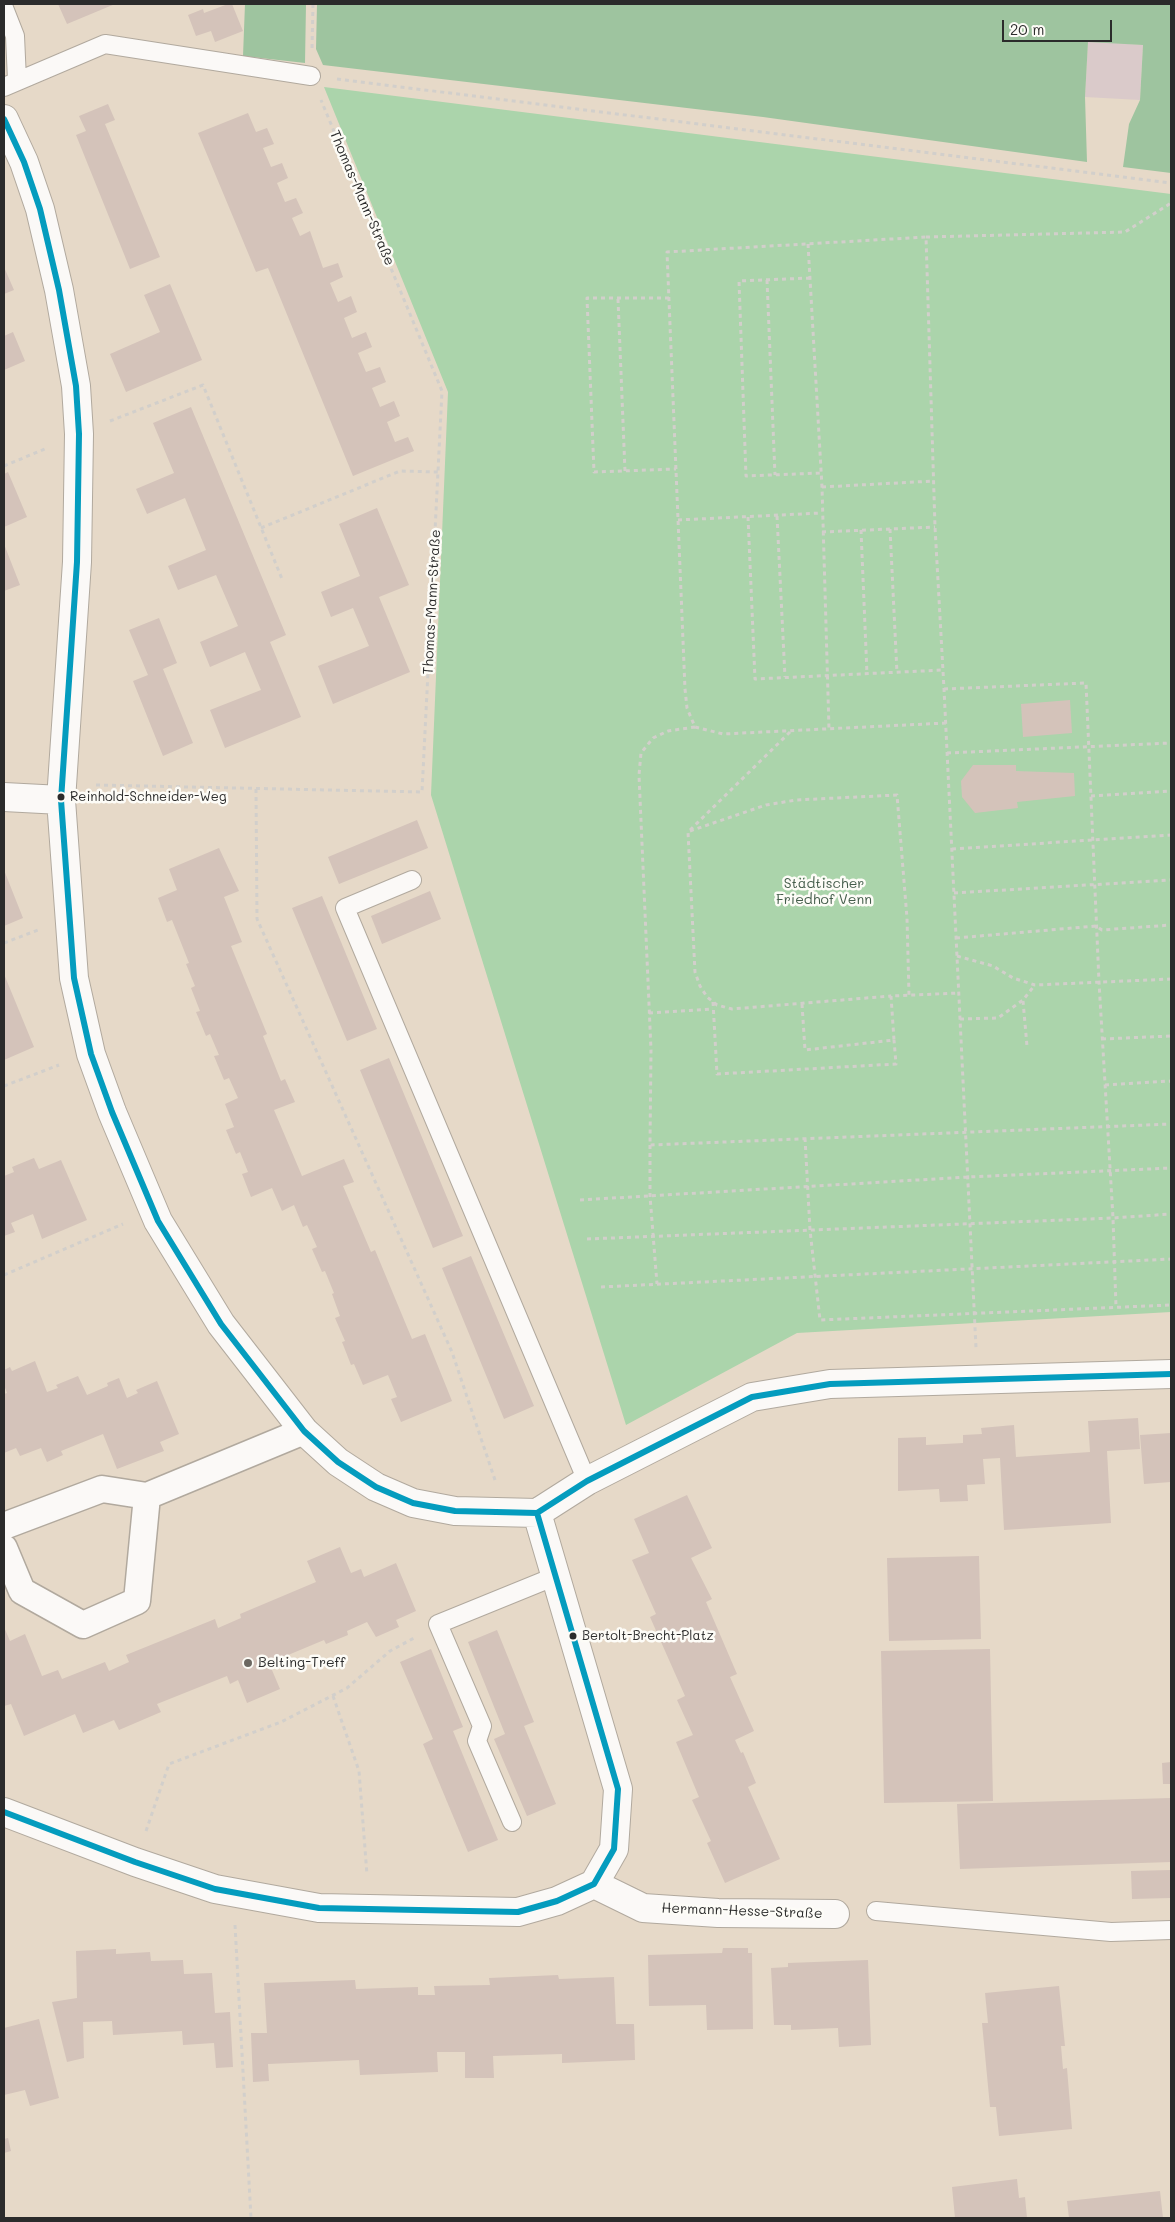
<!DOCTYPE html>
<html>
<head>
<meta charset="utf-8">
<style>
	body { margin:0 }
	#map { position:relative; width:1175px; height:2222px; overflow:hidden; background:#e6d9c8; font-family:Mali,sans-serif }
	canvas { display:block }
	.frame { position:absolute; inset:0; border:5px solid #2b2b2b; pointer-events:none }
	.scale { position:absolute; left:1002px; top:20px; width:110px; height:22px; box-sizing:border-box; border:2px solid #2b2b2b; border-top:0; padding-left:6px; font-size:15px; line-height:18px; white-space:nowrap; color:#2b2b2b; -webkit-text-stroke:4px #fdfcf7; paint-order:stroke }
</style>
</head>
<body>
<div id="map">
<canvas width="1175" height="2222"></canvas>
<div class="frame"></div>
<div class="scale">20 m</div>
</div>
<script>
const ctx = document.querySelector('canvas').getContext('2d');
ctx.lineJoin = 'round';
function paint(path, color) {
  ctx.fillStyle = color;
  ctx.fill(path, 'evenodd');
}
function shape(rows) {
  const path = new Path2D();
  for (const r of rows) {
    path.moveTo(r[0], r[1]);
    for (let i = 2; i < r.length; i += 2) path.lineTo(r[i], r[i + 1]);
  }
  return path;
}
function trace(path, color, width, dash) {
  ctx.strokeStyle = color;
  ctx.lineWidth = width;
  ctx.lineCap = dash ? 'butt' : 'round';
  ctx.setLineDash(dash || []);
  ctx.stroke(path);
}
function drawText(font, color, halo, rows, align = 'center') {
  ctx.font = font + ' Mali,sans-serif';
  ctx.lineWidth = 5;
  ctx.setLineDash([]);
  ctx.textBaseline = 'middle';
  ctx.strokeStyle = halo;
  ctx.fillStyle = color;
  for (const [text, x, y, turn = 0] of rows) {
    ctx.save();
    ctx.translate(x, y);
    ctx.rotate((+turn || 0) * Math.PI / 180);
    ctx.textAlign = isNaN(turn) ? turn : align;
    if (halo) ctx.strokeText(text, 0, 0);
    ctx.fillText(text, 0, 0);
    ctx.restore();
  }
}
const industrial = shape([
	[1088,41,1143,45,1140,100,1085,97]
]);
const green = shape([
	[324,87,1171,194,1171,1312,797,1333,626,1425,431,795,448,392]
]);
const forest = shape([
	[245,4,306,4,305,63,243,56],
	[317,4,1171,4,1171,173,1123,167,1129,124,1140,100,1143,45,1088,42,1085,97,1087,162,763,117,323,65,316,49]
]);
const building = shape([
	[58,4,115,4,67,24],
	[228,4,232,4,243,31,215,42,211,31,196,36,188,15,203,9,204,13],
	[108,104,115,120,105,124,160,257,130,269,76,135,86,131,79,116],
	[248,113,256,132,267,128,274,144,263,148,271,167,282,163,288,178,277,183,285,202,296,198,303,213,292,218,300,236,310,231,323,268,338,263,343,277,330,283,338,302,351,296,357,312,344,318,352,338,366,332,372,347,358,353,366,372,380,367,386,382,372,388,380,407,394,401,400,416,387,422,395,442,408,437,414,451,353,476,268,268,256,272,198,133],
	[4,267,14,290,4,294],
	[170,284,202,360,126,392,110,354,160,332,144,295],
	[13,332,25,361,4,370,4,336],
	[191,407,286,635,270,642,301,717,225,748,210,710,261,690,245,652,210,667,200,642,238,626,216,575,178,590,168,566,206,550,185,498,147,514,136,489,174,473,153,423],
	[8,472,27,517,4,527,4,474],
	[377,508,409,585,379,597,410,672,333,704,318,666,369,646,353,608,331,617,321,592,360,576,339,524],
	[4,544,20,585,4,591],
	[159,618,177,663,163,669,193,743,163,756,133,681,148,675,129,630],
	[1070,700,1072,733,1023,737,1021,704],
	[973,765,1016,765,1016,771,1074,773,1075,796,1017,802,1018,808,975,813,962,797,961,781],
	[417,820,428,848,339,884,328,857],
	[219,848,239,891,224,897,242,942,231,946,267,1034,263,1036,281,1081,285,1079,295,1102,274,1110,302,1176,344,1159,354,1182,343,1186,371,1252,375,1250,412,1339,425,1334,452,1401,401,1422,391,1399,397,1397,388,1375,363,1385,354,1364,351,1365,342,1342,345,1341,335,1318,340,1316,332,1294,334,1293,325,1271,322,1272,312,1249,317,1247,307,1225,303,1227,294,1205,282,1211,272,1188,251,1197,242,1174,248,1172,240,1152,236,1154,226,1130,234,1127,225,1104,238,1098,229,1078,224,1080,214,1056,219,1055,210,1034,206,1036,196,1012,200,1011,191,988,195,986,186,964,189,963,172,920,167,922,158,898,177,890,169,869],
	[4,870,23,918,4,926],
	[430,891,441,919,382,944,371,916],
	[322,896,377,1029,347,1041,292,908],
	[4,974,34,1047,4,1060],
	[389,1058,463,1236,433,1248,360,1070],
	[34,1158,39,1169,61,1160,87,1220,42,1239,33,1214,11,1223,15,1232,4,1236,4,1176,14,1172,12,1167],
	[471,1256,534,1406,504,1419,442,1268],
	[35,1361,47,1392,58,1388,56,1385,78,1376,87,1395,108,1386,107,1383,119,1378,127,1398,138,1393,136,1390,157,1381,179,1434,160,1442,164,1451,117,1469,103,1434,61,1451,63,1455,47,1462,41,1448,20,1456,16,1448,4,1453,4,1394,7,1393,4,1385,4,1370,10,1367,12,1371],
	[1138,1418,1140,1449,1107,1451,1111,1523,1004,1530,1000,1458,983,1459,985,1484,967,1485,968,1501,940,1502,939,1489,898,1491,898,1438,926,1437,926,1445,963,1443,963,1435,982,1434,981,1428,1014,1425,1016,1457,1090,1452,1088,1421],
	[1171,1433,1171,1482,1144,1484,1140,1435],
	[687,1495,712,1548,691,1558,712,1599,706,1602,737,1674,730,1677,754,1731,735,1740,741,1753,743,1752,756,1783,748,1787,780,1859,725,1883,707,1843,711,1841,692,1800,699,1797,676,1742,693,1735,677,1700,685,1696,650,1617,656,1614,632,1560,649,1553,634,1519],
	[340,1547,351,1573,361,1569,364,1577,396,1563,416,1611,396,1620,399,1627,376,1637,367,1622,347,1631,348,1635,326,1644,324,1640,269,1663,280,1689,247,1703,238,1680,230,1684,227,1676,157,1704,161,1712,119,1730,114,1720,83,1733,75,1714,24,1736,11,1704,4,1706,4,1627,10,1641,25,1634,42,1676,58,1670,62,1679,105,1662,109,1671,129,1662,126,1655,215,1619,218,1628,241,1618,240,1614,316,1582,307,1561],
	[979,1556,981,1639,889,1641,887,1558],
	[497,1630,534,1722,524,1726,556,1804,527,1816,494,1739,505,1734,468,1642],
	[431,1649,463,1727,453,1731,498,1840,468,1852,423,1744,433,1739,400,1662],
	[990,1649,993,1801,884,1803,881,1651],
	[1171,1762,1171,1784,1163,1784,1162,1763],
	[1171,1798,1171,1862,960,1869,957,1804],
	[1171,1870,1171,1898,1132,1899,1131,1871],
	[723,1948,748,1948,748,1953,752,1953,753,2029,707,2030,706,2005,649,2006,648,1955,722,1953],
	[116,1949,116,1954,150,1952,151,1961,183,1960,184,1974,212,1973,215,2013,230,2012,233,2067,216,2068,214,2043,183,2045,182,2031,113,2035,112,2021,83,2022,84,2058,67,2062,52,2002,77,1998,76,1951],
	[868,1960,871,2045,839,2047,838,2028,791,2030,791,2025,774,2025,771,1968,788,1967,788,1963],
	[558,1975,559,1979,614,1977,616,2024,634,2024,635,2060,562,2063,562,2054,493,2056,494,2078,465,2078,465,2052,437,2052,438,2072,360,2075,359,2060,268,2064,269,2081,253,2082,251,2033,267,2033,264,1983,355,1980,356,1989,418,1987,418,1995,435,1995,434,1986,490,1985,489,1978],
	[1059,1986,1065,2046,1061,2046,1063,2069,1067,2068,1072,2129,999,2136,996,2107,990,2107,982,2023,988,2023,985,1993],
	[39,2019,59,2098,30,2106,25,2090,4,2095,4,2028],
	[8,2138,11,2151,4,2153,4,2139],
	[1017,2179,1019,2198,1025,2197,1027,2218,955,2218,952,2187],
	[1160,2191,1163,2218,1069,2218,1067,2201]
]);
const path = shape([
	[312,48,313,4],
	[337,79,1171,183],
	[926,237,1125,232,1171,203],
	[808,244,822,487,829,729],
	[810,278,739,281,746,476,820,473],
	[767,280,775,475],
	[669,298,587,298,594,472,676,469],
	[618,299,625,471],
	[110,421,203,385,282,579],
	[4,466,47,448],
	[822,487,934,481],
	[777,516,785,677],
	[748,517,755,679,943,670],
	[678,520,821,513],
	[261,528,400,471,438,472],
	[890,529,897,673],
	[861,530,867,674],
	[822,532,935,527],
	[944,689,1086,683,1099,982,1113,1218,1116,1307],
	[946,723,723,734,695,727,687,708,685,689,667,252,926,237,935,527,944,689,976,1348],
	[695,727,668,731,653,738,641,753,639,775,651,1050,650,1145,1171,1124],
	[790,732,688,832,695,972,700,986,707,997,717,1005,732,1009,891,996],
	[947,753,1171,743],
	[96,785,422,792,442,391,321,100],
	[256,789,257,919,452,1352,495,1480],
	[1091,796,1171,791],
	[690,831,766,805,796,800,897,795,907,918,909,995],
	[952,849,1171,835],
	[954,893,1171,880],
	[956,938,1096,926,1102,930,1171,925],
	[4,943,38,930],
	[957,956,993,966,1013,978,1035,985,1171,979],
	[1023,1001,1027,1046],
	[713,1002,717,1074,896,1064,894,1040],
	[802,1004,805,1050,894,1040,891,996,959,993],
	[649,1013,713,1009],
	[960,1019,998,1018,1023,1000,1034,986],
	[1102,1039,1171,1036],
	[1105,1085,1171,1081],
	[4,1086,59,1065],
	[805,1138,810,1230,820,1320,1171,1305],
	[650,1145,650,1196,657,1284],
	[580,1200,968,1177,1171,1168],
	[587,1239,1113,1218,1171,1214],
	[4,1275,123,1224],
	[601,1287,1171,1259],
	[333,1696,359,1771,367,1875],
	[146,1831,169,1764,281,1722,347,1688,390,1651,414,1638],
	[235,1925,251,2218]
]);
const service = shape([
	[4,8,15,36,17,80],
	[4,87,105,44,311,76],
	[412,880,345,908,587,1481],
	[512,1822,477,1741,482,1726,438,1624,556,1576],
	[876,1911,1111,1932,1171,1930]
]);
const pedestrian = shape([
	[4,1526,102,1489,147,1496,304,1431],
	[4,1548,22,1591,83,1625,137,1601,147,1496]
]);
const minor = shape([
	[4,119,24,162,40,209,59,290,76,386,79,434,77,562,61,800,74,978,91,1054,112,1112,158,1221,221,1324,304,1431,338,1462,376,1487,413,1503,455,1511,537,1513,587,1481,752,1397,830,1384,1171,1374],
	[4,797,61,800],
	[4,1812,135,1862,215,1889,319,1908,518,1912,557,1901,594,1884,614,1849,618,1789,537,1513],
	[594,1884,643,1908,718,1913,835,1914]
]);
const bus1 = shape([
	[4,119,24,162,40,209,59,290,76,386,79,434,77,562,61,800,74,978,91,1054,112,1112,158,1221,221,1324,304,1431,338,1462,376,1487,413,1503,455,1511,537,1513,587,1481,752,1397,830,1384,1171,1374],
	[4,1812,135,1862,215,1889,319,1908,518,1912,557,1901,594,1884,614,1849,618,1789,537,1513]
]);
const markers = [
	[61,797,4.5,"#2b2b2b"],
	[573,1636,4.5,"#2b2b2b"],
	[248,1663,5,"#6c6862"]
];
const busNames = [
	["Reinhold-Schneider-Weg",70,797],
	["Bertolt-Brecht-Platz",582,1636]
];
const streetNames = [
	["Thomas-Mann-Straße",362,198,67],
	["Thomas-Mann-Straße",432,602,-87],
	["Hermann-Hesse-Straße",742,1911,2]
];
const parkNames = [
	["Städtischer",824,884],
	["Friedhof Venn",824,900]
];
const poiNames = [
	["Belting-Treff",258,1663]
];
paint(industrial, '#dacaca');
paint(green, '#abd4ab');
paint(forest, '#9ec49f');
paint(building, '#d4c3ba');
trace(service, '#b1a99e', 20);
trace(pedestrian, '#b1a99e', 29);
trace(minor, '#b1a99e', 30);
trace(path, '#d2cfcb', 3, [4, 4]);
trace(service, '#fbf9f7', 18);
trace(pedestrian, '#fbf9f7', 26);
trace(minor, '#fbf9f7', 28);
trace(bus1, '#049cbe', 6);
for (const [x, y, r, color] of markers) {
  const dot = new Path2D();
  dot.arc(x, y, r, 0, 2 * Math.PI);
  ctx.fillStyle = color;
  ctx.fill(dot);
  trace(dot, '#fdfcf7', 2);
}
drawText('13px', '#2b2b2b', '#fdfcf7', busNames, 'left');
drawText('14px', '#2b2b2b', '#fdfcf7', streetNames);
drawText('14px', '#435c4a', '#fdfcf7', parkNames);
drawText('14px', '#2b2b2b', '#fdfcf7', poiNames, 'left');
</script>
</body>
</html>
